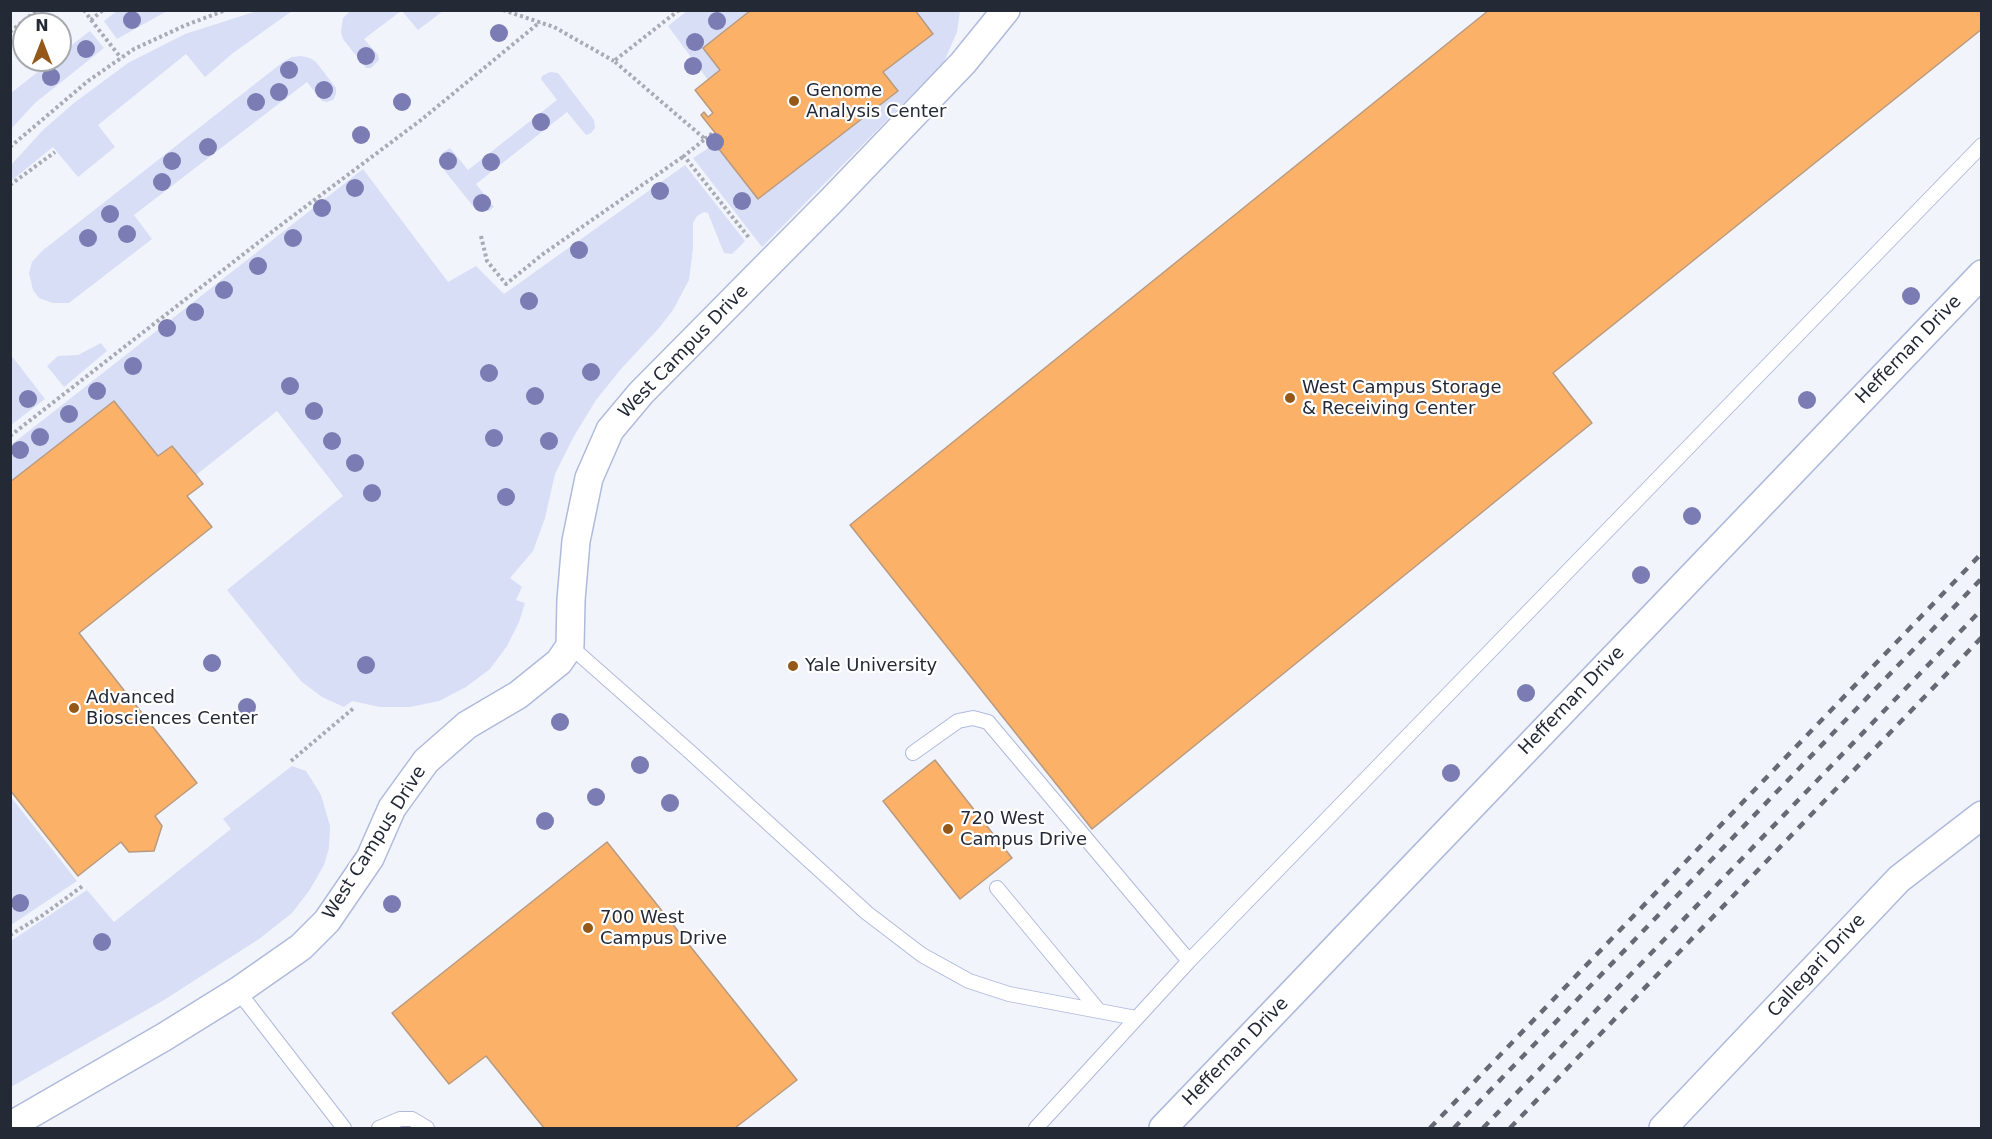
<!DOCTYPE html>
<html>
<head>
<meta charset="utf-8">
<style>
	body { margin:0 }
	#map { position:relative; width:1992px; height:1139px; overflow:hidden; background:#f2f4fc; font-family:"DejaVu Sans",sans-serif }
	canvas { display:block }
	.frame { position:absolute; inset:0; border:12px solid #242936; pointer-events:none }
	.north { position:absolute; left:12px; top:12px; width:60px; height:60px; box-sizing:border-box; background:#fff; border:2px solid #a7a9af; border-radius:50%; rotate:0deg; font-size:16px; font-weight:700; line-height:24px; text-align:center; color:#242936 }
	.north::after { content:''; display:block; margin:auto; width:21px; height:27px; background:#945918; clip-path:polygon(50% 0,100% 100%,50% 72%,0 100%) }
</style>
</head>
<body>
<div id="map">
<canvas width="1992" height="1139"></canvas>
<div class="frame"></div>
<div class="north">N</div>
</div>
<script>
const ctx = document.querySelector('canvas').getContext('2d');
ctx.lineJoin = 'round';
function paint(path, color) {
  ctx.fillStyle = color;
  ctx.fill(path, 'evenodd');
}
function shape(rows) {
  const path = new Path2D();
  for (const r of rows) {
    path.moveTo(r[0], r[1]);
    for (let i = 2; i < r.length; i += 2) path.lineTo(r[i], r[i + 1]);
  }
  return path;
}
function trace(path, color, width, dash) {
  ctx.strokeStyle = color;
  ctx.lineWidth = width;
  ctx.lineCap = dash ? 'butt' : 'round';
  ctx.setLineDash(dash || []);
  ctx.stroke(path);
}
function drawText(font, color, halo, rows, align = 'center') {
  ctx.font = font + ' "DejaVu Sans",sans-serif';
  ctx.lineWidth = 4.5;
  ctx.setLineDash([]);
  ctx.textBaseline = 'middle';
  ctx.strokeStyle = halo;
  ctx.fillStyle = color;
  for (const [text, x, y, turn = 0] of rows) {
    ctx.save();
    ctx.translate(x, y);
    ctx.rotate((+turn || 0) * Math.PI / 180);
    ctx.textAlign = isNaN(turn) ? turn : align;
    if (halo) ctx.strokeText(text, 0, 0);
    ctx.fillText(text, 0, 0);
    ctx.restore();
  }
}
const green = shape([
	[351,10,401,11,364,39,378,55,379,60,371,68,366,68,343,39,341,32,343,18],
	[117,11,117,10,167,11,117,39,104,21],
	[257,11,292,11,233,53,205,77,186,54,98,125,115,147,78,177,53,147,11,181,11,165,43,130,74,103,128,63,185,34],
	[402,11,443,11,418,30],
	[687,11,751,11,703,48,720,70,708,80,668,26],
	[915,11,960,11,957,32,944,62,762,247,693,158,715,144,759,199,897,91,883,72,933,34],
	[90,31,104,48,35,103,11,129,11,93,53,60,60,60,60,54],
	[301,56,310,58,316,62,336,88,336,94,333,100,327,102,322,101,307,82,134,215,152,239,69,303,53,303,39,298,33,290,29,273,32,262,42,251,283,62,292,57],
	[550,72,558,73,594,120,595,128,591,133,586,135,567,112,476,184,494,207,489,211,477,211,440,165,442,153,450,148,468,170,557,100,541,79,542,76],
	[685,165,745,241,732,254,724,253,708,213,704,212,697,216,693,223,693,248,689,280,673,310,659,328,621,369,596,400,574,436,555,474,545,518,533,551,510,578,522,587,516,600,525,603,519,622,507,646,490,669,466,687,439,701,410,707,380,707,352,701,344,707,322,697,302,682,287,664,227,590,343,496,277,411,196,475,172,446,158,456,114,401,11,482,11,445,363,169,448,282,476,266,504,294],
	[101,343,107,351,64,387,47,366,58,356,78,355],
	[11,355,45,399,11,425,10,425],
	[292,766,306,771,313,782,321,795,330,826,329,848,324,865,309,891,292,913,259,939,164,1000,11,1087,11,941,87,890,114,922,231,829,223,819],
	[10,796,77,881,11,925,10,925]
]);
const building = shape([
	[751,10,915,10,933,34,883,72,898,91,758,199,715,144,720,139,701,115,704,112,708,117,713,113,695,90,720,70,703,48,751,10],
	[1489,10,1982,10,1982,29,1553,373,1592,423,1092,829,850,525,1489,10],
	[114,401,158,456,172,446,196,475,203,484,187,496,212,527,79,633,197,783,155,816,162,826,154,851,129,852,121,842,78,876,10,790,10,482,114,401],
	[935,760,1012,858,960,899,883,801,935,760],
	[607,842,797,1080,735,1128,544,1128,486,1056,449,1084,392,1013,607,842]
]);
const path = shape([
	[84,10,91,20,103,10],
	[503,10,554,27,614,61],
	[679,10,614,61,705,139,684,156,750,239],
	[91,20,121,58],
	[10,32,37,10],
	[705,139,714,132],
	[10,147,88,81,134,49,186,25,226,10],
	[10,185,55,152],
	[481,236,487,261,506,284,543,254,684,156],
	[10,436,277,228,421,120,540,22],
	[291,761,355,707],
	[10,935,43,915,84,885]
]);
const lane = shape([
	[570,646,689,751,867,913,922,955,969,981,1009,994,1136,1018],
	[913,753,958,721,973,718,988,722,1189,961],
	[997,888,1099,1011],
	[238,991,344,1128],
	[379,1128,400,1119,412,1119,427,1128],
	[1036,1128,1189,961,1982,145]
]);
const street = shape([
	[10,1126,164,1037,238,991,301,947,327,921,370,858,392,808,426,761,467,725,518,695,559,662,570,646,571,600,576,541,589,478,610,430,641,393,832,200,963,63,1006,10],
	[1163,1128,1982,274],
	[1663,1128,1899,879,1982,815]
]);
const rail = shape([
	[1430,1128,1982,553],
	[1454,1128,1982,578],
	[1483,1128,1982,609],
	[1510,1128,1982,637]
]);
const trees = [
	[132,20],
	[717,21],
	[499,33],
	[695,42],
	[86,49],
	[366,56],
	[693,66],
	[289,70],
	[51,77],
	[324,90],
	[279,92],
	[256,102],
	[402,102],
	[541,122],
	[361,135],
	[715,142],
	[208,147],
	[172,161],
	[448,161],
	[491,162],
	[162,182],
	[355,188],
	[660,191],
	[742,201],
	[482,203],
	[322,208],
	[110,214],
	[127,234],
	[88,238],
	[293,238],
	[579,250],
	[258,266],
	[224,290],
	[1911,296],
	[529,301],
	[195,312],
	[167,328],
	[133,366],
	[591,372],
	[489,373],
	[290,386],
	[97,391],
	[535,396],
	[28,399],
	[1807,400],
	[314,411],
	[69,414],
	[40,437],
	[494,438],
	[332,441],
	[549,441],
	[20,450],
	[355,463],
	[372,493],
	[506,497],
	[1692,516],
	[1641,575],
	[212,663],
	[366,665],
	[1526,693],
	[247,707],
	[560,722],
	[640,765],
	[1451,773],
	[596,797],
	[670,803],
	[545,821],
	[20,903],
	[392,904],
	[102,942]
];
const markers = [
	[794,101,6,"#945918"],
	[1290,398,6,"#945918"],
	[793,666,6,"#945918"],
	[74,708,6,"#945918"],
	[948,829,6,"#945918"],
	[588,928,6,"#945918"]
];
const poiNames = [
	["Genome",806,91],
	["Analysis Center",806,112],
	["West Campus Storage",1302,388],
	["& Receiving Center",1302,409],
	["Yale University",805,666],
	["Advanced",86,698],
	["Biosciences Center",86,719],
	["720 West",960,819],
	["Campus Drive",960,840],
	["700 West",600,918],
	["Campus Drive",600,939]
];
const streetNames = [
	["Heffernan Drive",1909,350,-46],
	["West Campus Drive",684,352,-46],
	["Heffernan Drive",1572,701,-46],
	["West Campus Drive",375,843,-58],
	["Callegari Drive",1817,966,-47],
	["Heffernan Drive",1236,1052,-46]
];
paint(green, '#d7def5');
paint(building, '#fcb168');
trace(building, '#b79a80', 1.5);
trace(lane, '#afbadc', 16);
trace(street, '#afbadc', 30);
trace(path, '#a8abb4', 4, [3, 3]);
trace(lane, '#fff', 14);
trace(street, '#fff', 27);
trace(rail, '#666a75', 4.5, [8, 8]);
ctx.fillStyle = '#7a7cb3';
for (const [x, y] of trees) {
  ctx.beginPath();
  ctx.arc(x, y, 9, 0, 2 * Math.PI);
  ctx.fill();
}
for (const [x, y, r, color] of markers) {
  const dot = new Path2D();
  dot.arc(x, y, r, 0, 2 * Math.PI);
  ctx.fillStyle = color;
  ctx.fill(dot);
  trace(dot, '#fff', 2);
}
drawText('18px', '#242936', '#fff', poiNames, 'left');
drawText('18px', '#242936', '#fff', streetNames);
</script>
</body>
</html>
